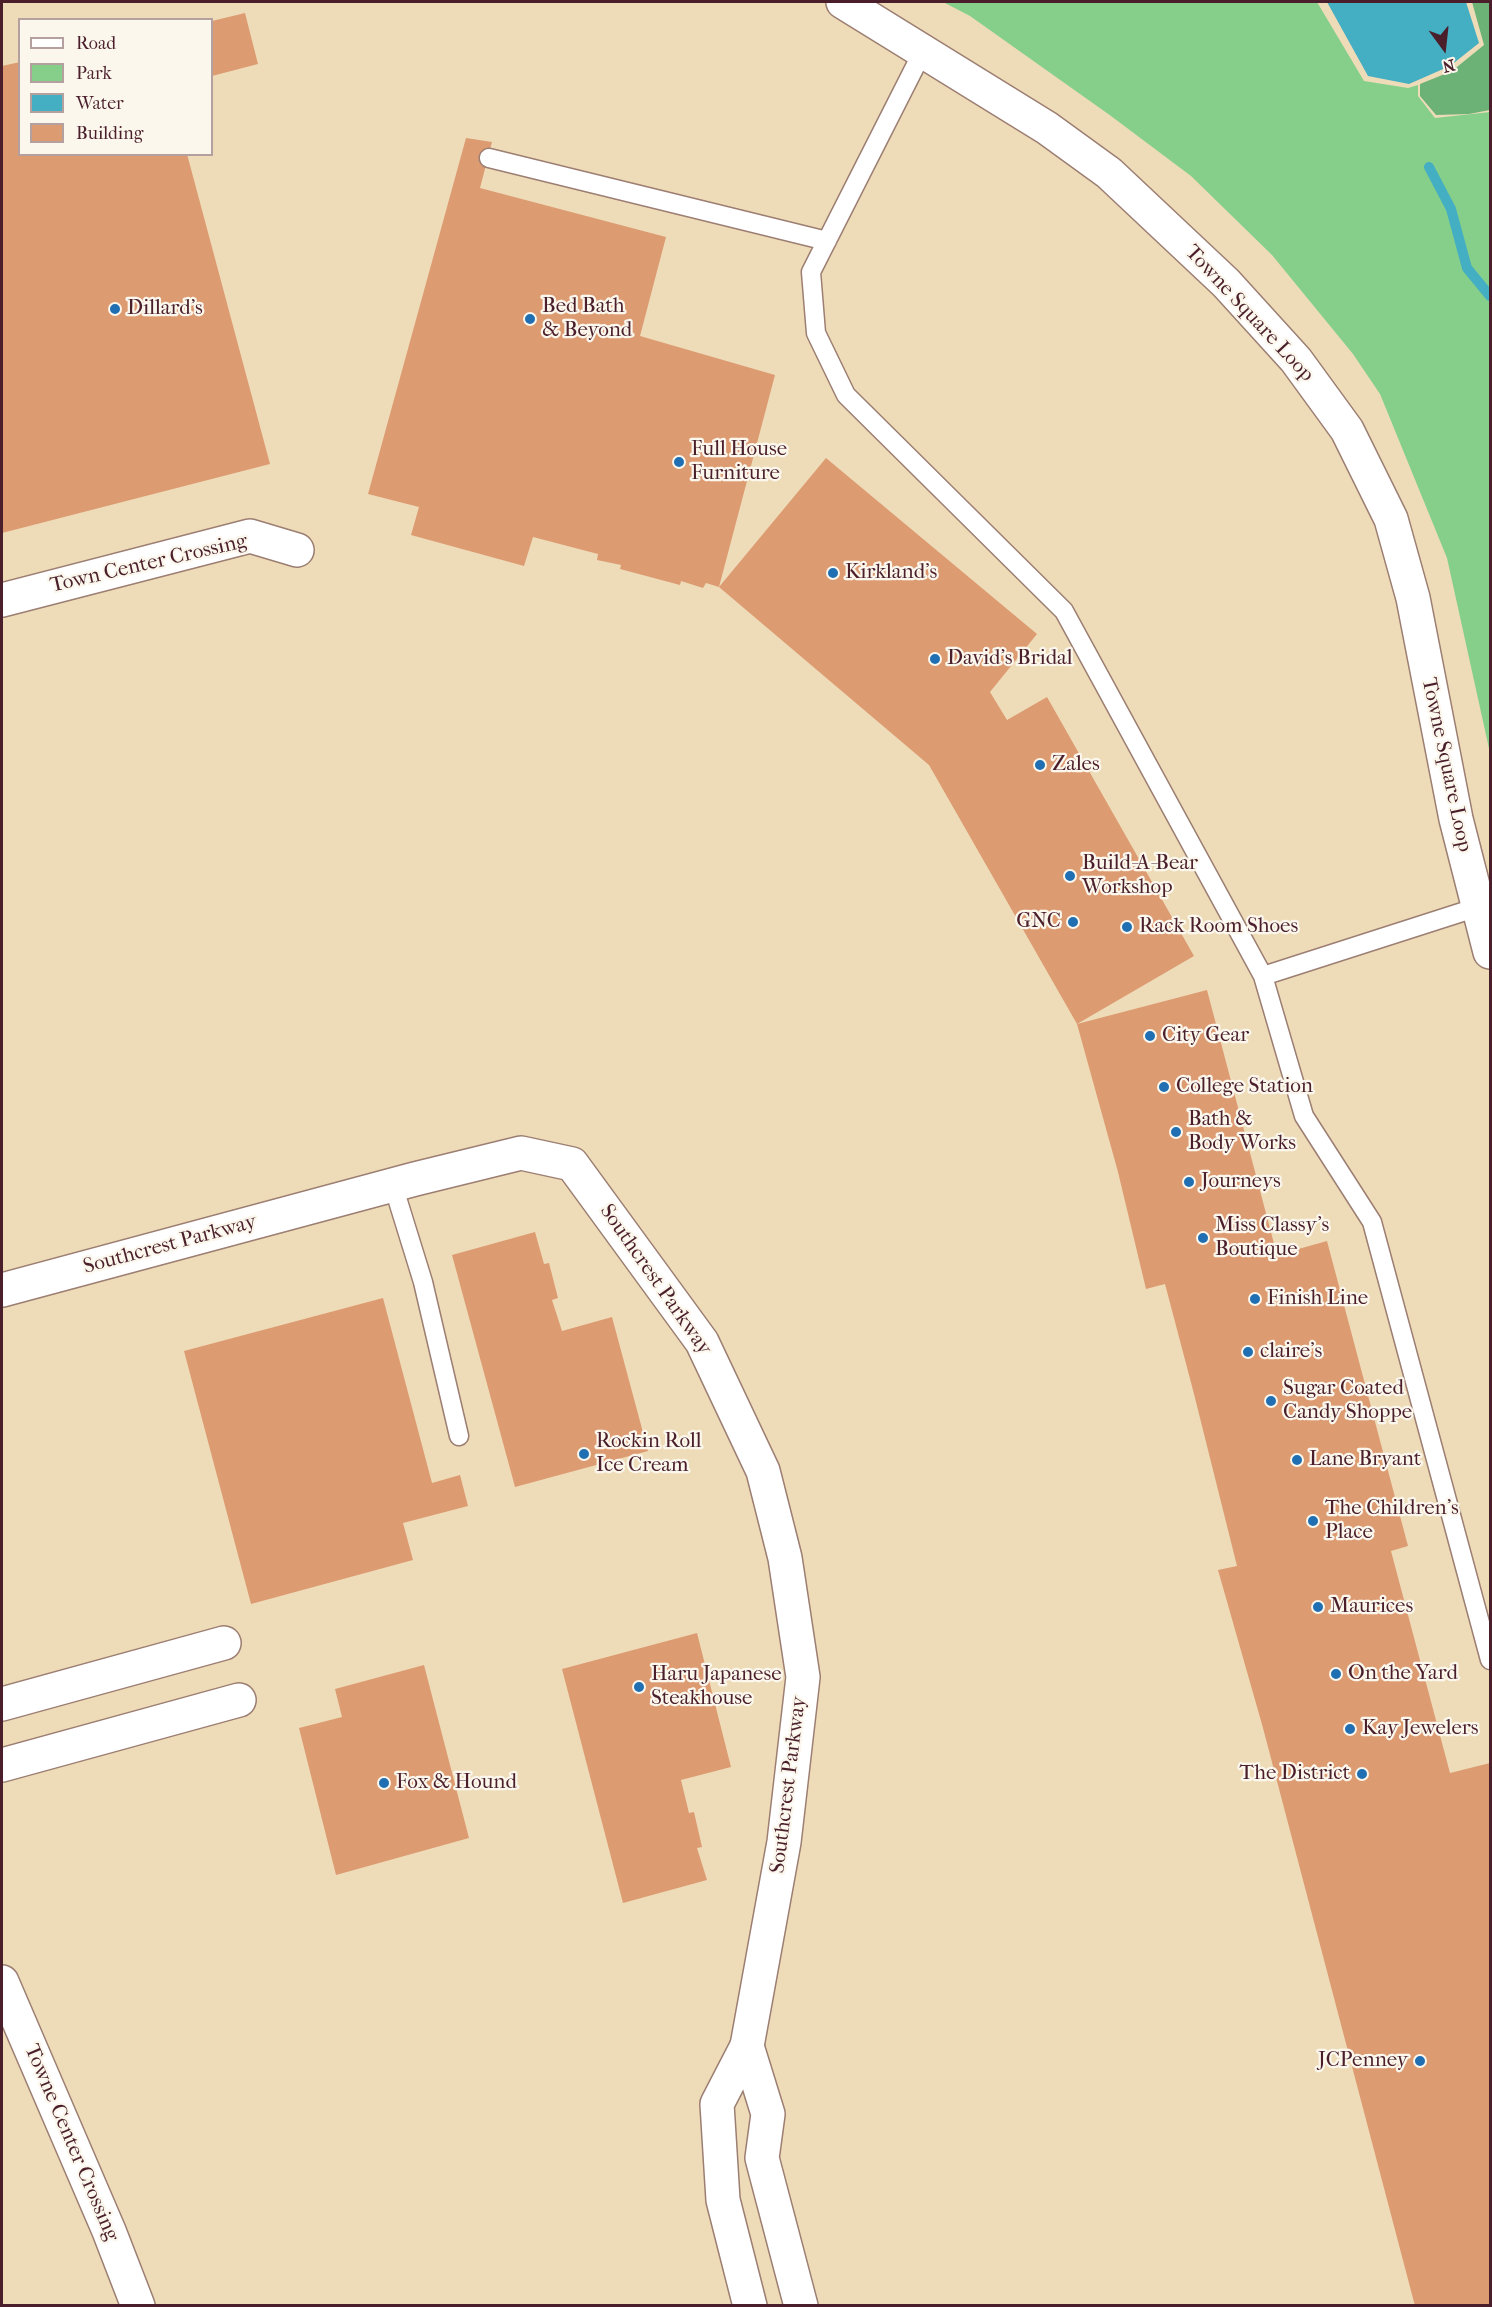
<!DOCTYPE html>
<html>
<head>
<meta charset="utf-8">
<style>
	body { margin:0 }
	#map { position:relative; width:1492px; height:2307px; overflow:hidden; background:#eedcb9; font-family:"IM FELL French Canon",serif }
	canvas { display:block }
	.frame { position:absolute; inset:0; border:3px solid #4a1f2b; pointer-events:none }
	.legend { position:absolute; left:18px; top:18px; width:195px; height:138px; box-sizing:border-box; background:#fbf7ec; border:2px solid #b4a19f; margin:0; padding:8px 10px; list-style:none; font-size:18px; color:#4a1f2b }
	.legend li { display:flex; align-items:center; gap:12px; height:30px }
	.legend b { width:30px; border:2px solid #b4a19f }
	.north { position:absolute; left:1414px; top:18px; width:60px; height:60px; -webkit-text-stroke:4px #fbf7ec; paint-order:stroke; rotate:165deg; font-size:16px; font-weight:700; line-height:24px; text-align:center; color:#4a1f2b }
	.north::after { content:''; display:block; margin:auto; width:21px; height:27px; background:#4a1f2b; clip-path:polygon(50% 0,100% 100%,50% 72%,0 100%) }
</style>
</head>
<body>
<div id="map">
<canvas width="1492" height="2307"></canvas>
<div class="frame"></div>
<ul class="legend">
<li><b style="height:8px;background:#fff"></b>Road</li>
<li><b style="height:16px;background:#86cf8b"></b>Park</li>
<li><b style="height:16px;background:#44aec2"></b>Water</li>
<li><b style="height:16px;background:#dd9b72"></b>Building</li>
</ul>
<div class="north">N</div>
</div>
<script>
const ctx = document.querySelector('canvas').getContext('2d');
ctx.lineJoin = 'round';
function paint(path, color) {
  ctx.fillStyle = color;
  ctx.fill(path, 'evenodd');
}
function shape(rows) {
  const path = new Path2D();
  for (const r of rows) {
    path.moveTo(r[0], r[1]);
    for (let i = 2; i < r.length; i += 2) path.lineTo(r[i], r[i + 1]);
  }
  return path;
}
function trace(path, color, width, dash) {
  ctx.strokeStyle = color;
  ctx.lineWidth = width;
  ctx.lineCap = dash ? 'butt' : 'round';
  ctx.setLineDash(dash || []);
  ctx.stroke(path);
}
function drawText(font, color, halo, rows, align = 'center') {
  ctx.font = font + ' "IM FELL French Canon",serif';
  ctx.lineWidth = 4.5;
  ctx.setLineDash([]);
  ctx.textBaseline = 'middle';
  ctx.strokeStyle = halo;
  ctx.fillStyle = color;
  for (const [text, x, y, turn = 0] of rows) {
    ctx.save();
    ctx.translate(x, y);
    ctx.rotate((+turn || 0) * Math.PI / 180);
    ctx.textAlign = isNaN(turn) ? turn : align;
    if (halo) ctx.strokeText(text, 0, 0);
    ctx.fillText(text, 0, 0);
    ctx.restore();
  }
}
const green = shape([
	[943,2,1317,2,1364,81,1408,88,1418,85,1418,96,1435,118,1490,112,1490,753,1447,558,1380,394,1353,354,1272,255,1191,176,1111,116,970,16]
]);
const forest = shape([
	[1472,2,1490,2,1490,110,1469,114,1436,115,1420,96,1420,84,1452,71,1484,45]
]);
const water = shape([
	[1327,2,1466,2,1479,43,1450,66,1409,84,1368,76]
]);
const stream = shape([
	[1429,167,1451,209,1467,268,1490,296]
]);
const building = shape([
	[245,13,258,64,212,76,212,21],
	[20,62,20,154,187,154,270,464,2,533,2,66],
	[466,138,492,142,480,188,666,237,640,336,775,375,719,587,706,583,703,588,681,581,680,585,620,569,621,565,597,560,598,554,533,537,524,566,411,535,419,507,368,494],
	[826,458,1037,634,990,692,1007,720,1047,697,1194,956,1077,1024,929,765,719,587],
	[1207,990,1277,1255,1327,1241,1408,1546,1391,1551,1450,1773,1490,1763,1490,2306,1415,2306,1263,1728,1218,1570,1237,1566,1194,1394,1165,1284,1146,1289,1118,1172,1077,1024],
	[535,1232,544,1264,549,1263,558,1298,552,1300,562,1331,612,1317,648,1451,515,1487,452,1255],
	[383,1298,432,1483,460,1475,468,1506,403,1523,413,1560,251,1604,184,1351],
	[697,1633,731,1767,681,1780,689,1813,694,1812,702,1847,697,1848,707,1880,623,1903,562,1669],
	[424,1665,469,1838,336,1875,299,1728,342,1717,335,1689]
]);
const service = shape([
	[923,51,811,272,816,333,846,395,1064,611,1263,976,1304,1116,1372,1222,1490,1660],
	[489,158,827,241],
	[1263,976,1478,907],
	[393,1185,423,1282,459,1436]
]);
const minor = shape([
	[843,2,1047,128,1109,173,1226,283,1296,360,1347,430,1391,519,1413,598,1456,819,1490,952],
	[2,600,250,536,297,550],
	[2,1290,415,1179,521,1153,572,1164,702,1342,763,1471,785,1558,803,1677,784,1842,747,2046],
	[2,1704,224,1643],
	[2,1765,239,1700],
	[2,1982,109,2231,138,2306]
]);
const tertiary = shape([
	[747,2046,717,2104,723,2200,750,2306],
	[747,2046,768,2114,762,2158,801,2306]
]);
const markers = [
	[115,309,6,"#1f6fb2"],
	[530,319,6,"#1f6fb2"],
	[679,462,6,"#1f6fb2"],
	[833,573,6,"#1f6fb2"],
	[935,659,6,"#1f6fb2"],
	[1040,765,6,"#1f6fb2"],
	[1070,876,6,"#1f6fb2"],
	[1073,922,6,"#1f6fb2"],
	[1127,927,6,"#1f6fb2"],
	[1150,1036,6,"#1f6fb2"],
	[1164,1087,6,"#1f6fb2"],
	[1176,1132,6,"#1f6fb2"],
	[1189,1182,6,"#1f6fb2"],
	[1203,1238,6,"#1f6fb2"],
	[1255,1299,6,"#1f6fb2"],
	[1248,1352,6,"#1f6fb2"],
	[1271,1401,6,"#1f6fb2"],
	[584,1454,6,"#1f6fb2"],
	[1297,1460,6,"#1f6fb2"],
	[1313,1521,6,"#1f6fb2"],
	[1318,1607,6,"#1f6fb2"],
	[1336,1674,6,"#1f6fb2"],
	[639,1687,6,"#1f6fb2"],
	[1350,1729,6,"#1f6fb2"],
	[1362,1774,6,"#1f6fb2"],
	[384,1783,6,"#1f6fb2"],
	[1420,2061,6,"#1f6fb2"]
];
const poiNames = [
	["Bed Bath",542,307],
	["& Beyond",542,331],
	["Dillard's",127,309],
	["Full House",691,450],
	["Furniture",691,474],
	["Kirkland's",845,573],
	["David's Bridal",947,659],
	["Zales",1052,765],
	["Build-A-Bear",1082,864],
	["Workshop",1082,888],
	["GNC",1061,922,"right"],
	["Rack Room Shoes",1139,927],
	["City Gear",1162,1036],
	["College Station",1176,1087],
	["Bath &",1188,1120],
	["Body Works",1188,1144],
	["Journeys",1201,1182],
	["Miss Classy's",1215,1226],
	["Boutique",1215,1250],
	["Finish Line",1267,1299],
	["claire's",1260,1352],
	["Sugar Coated",1283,1389],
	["Candy Shoppe",1283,1413],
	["Rockin Roll",596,1442],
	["Ice Cream",596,1466],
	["Lane Bryant",1309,1460],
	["The Children's",1325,1509],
	["Place",1325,1533],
	["Maurices",1330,1607],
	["On the Yard",1348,1674],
	["Haru Japanese",651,1675],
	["Steakhouse",651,1699],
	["Kay Jewelers",1362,1729],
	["The District",1350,1774,"right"],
	["Fox & Hound",396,1783],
	["JCPenney",1408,2061,"right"]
];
const streetNames = [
	["Towne Square Loop",1249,314,47],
	["Town Center Crossing",149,564,-13],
	["Towne Square Loop",1446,765,78],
	["Southcrest Parkway",170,1245,-15],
	["Southcrest Parkway",655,1280,55],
	["Southcrest Parkway",789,1785,-83],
	["Towne Center Crossing",71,2143,67]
];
paint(green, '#86cf8b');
paint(forest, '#6cb277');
paint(water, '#44aec2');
trace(stream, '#44aec2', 10);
paint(building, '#dd9b72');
trace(service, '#9c7e72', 21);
trace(minor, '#9c7e72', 36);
trace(tertiary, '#9c7e72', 36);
trace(service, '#fff', 18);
trace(minor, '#fff', 33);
trace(tertiary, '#fff', 33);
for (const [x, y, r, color] of markers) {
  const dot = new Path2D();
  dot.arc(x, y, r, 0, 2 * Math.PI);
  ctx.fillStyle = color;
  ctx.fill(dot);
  trace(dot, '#fbf7ec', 2);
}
drawText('21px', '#4a1f2b', '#fbf7ec', poiNames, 'left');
drawText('21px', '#4a1f2b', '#fbf7ec', streetNames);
</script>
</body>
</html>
